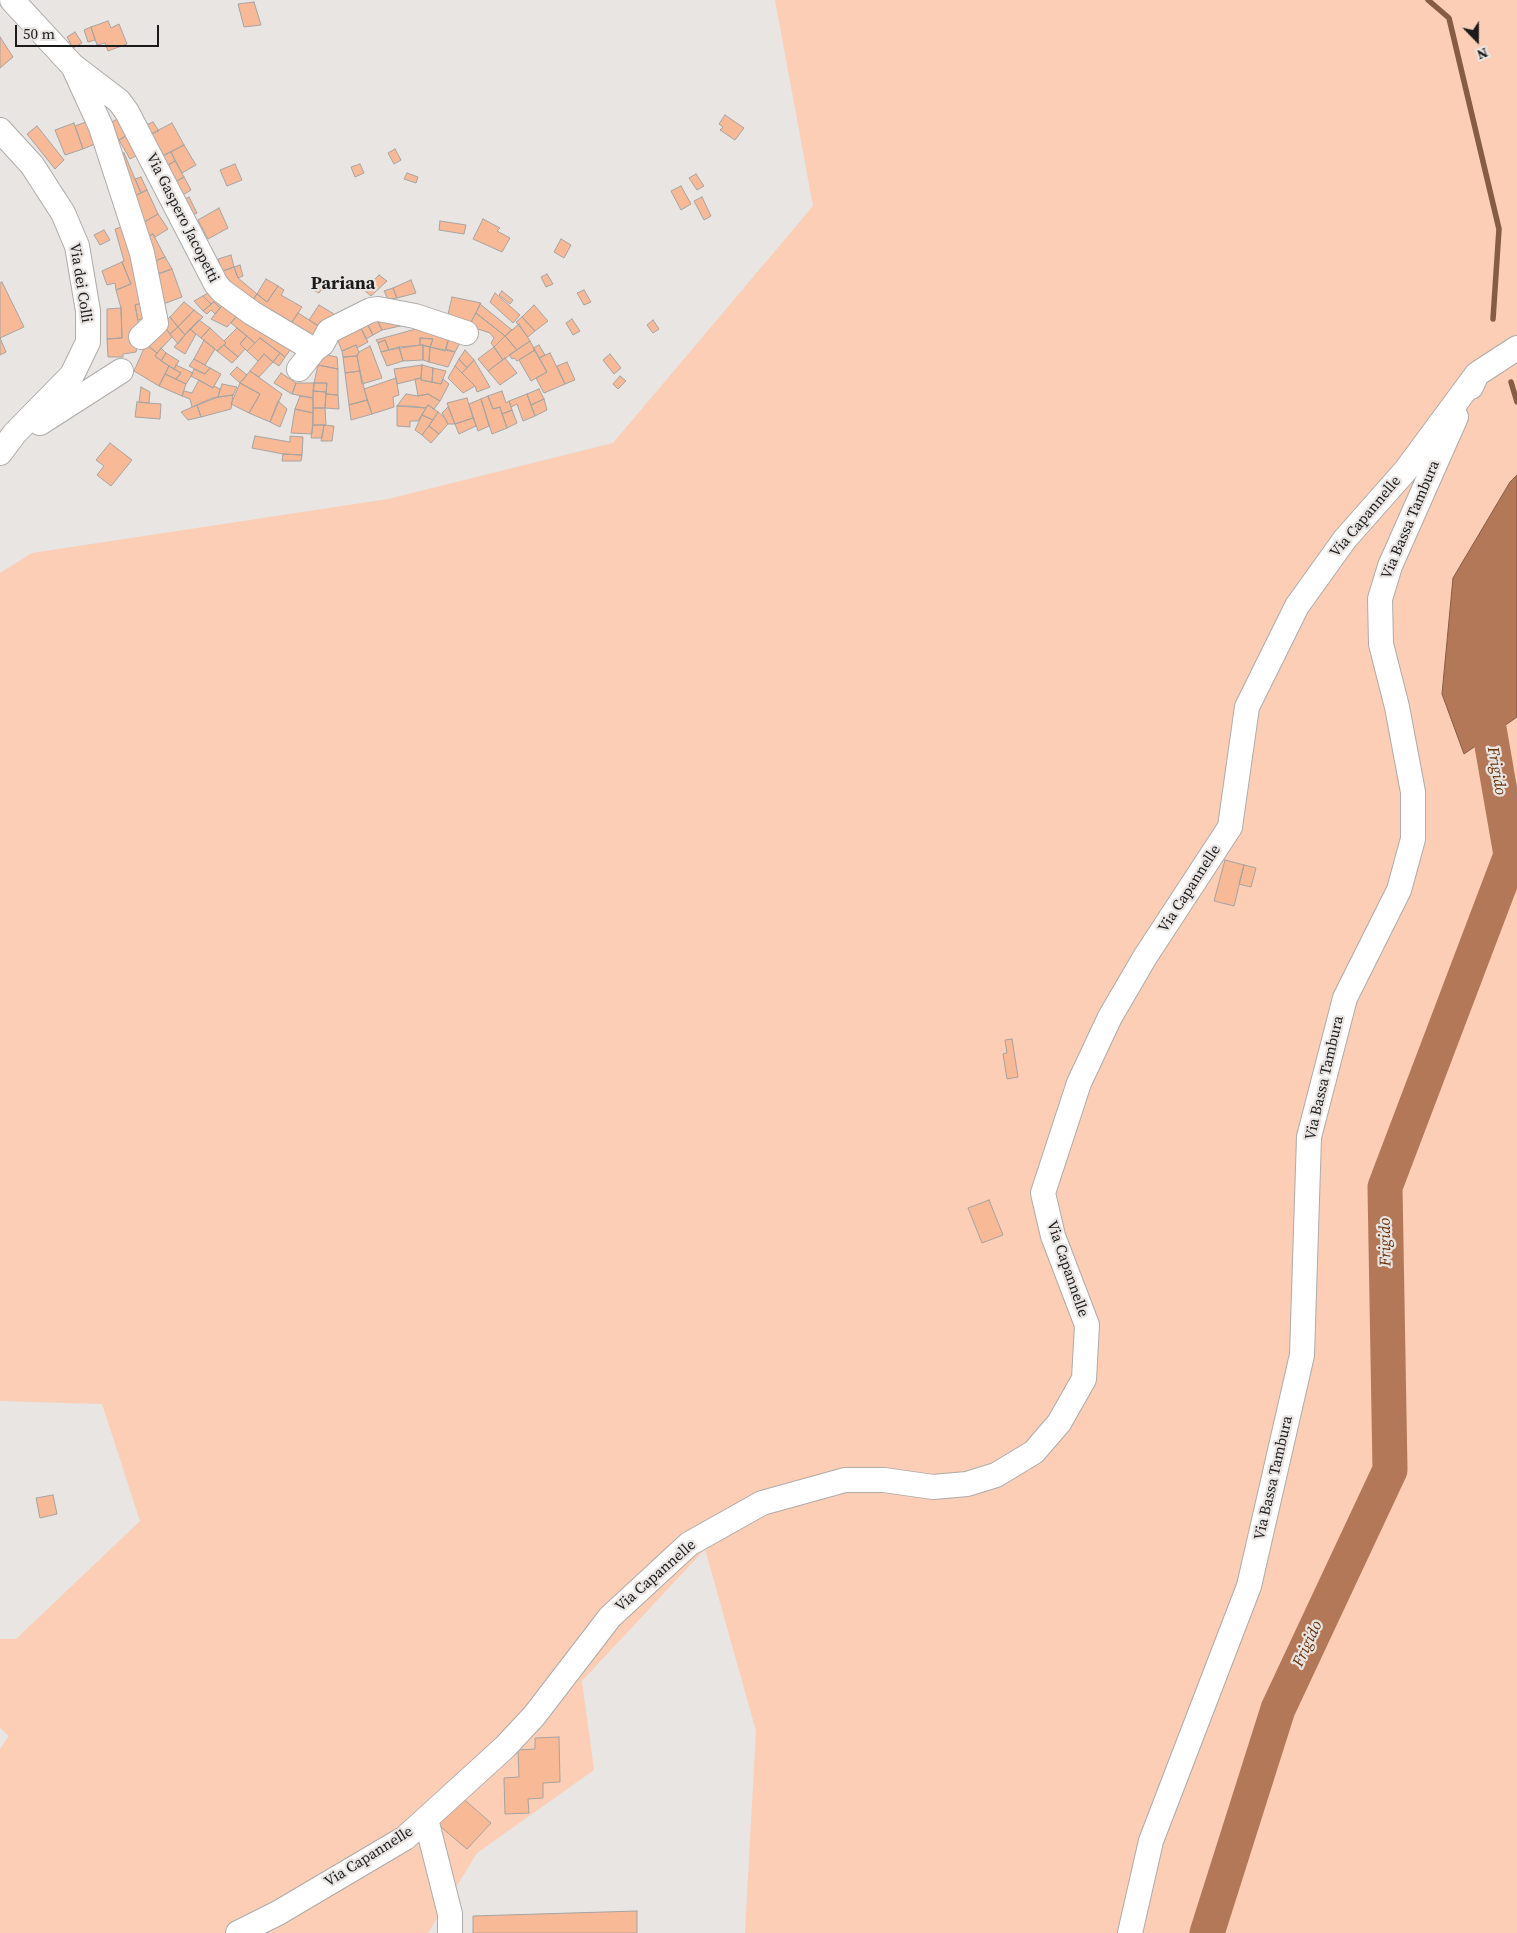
<!DOCTYPE html>
<html>
<head>
<meta charset="utf-8">
<style>
	body { margin:0 }
	#map { position:relative; width:1517px; height:1933px; overflow:hidden; background:#e8e5e3; font-family:"Source Serif 4",serif }
	canvas { display:block }
	.north { position:absolute; left:1452px; top:15px; width:50px; height:50px; -webkit-text-stroke:4px #e8e5e3; paint-order:stroke; rotate:158deg; font-size:14px; font-weight:700; line-height:20px; text-align:center; color:#1c1b1b }
	.north::after { content:''; display:block; margin:auto; width:18px; height:22px; background:#1c1b1b; clip-path:polygon(50% 0,100% 100%,50% 72%,0 100%) }
	.scale { position:absolute; left:15px; top:25px; width:144px; height:22px; box-sizing:border-box; border:2px solid #1c1b1b; border-top:0; padding-left:6px; font-size:15px; line-height:18px; white-space:nowrap; color:#1c1b1b; -webkit-text-stroke:4px #e8e5e3; paint-order:stroke }
</style>
</head>
<body>
<div id="map">
<canvas width="1517" height="1933"></canvas>
<div class="north">N</div>
<div class="scale">50 m</div>
</div>
<script>
const ctx = document.querySelector('canvas').getContext('2d');
ctx.lineJoin = 'round';
function paint(path, color) {
  ctx.fillStyle = color;
  ctx.fill(path, 'evenodd');
}
function shape(rows) {
  const path = new Path2D();
  for (const r of rows) {
    path.moveTo(r[0], r[1]);
    for (let i = 2; i < r.length; i += 2) path.lineTo(r[i], r[i + 1]);
  }
  return path;
}
function trace(path, color, width, dash) {
  ctx.strokeStyle = color;
  ctx.lineWidth = width;
  ctx.lineCap = dash ? 'butt' : 'round';
  ctx.setLineDash(dash || []);
  ctx.stroke(path);
}
function drawText(font, color, halo, rows, align = 'center') {
  ctx.font = font + ' "Source Serif 4",serif';
  ctx.lineWidth = 4.5;
  ctx.setLineDash([]);
  ctx.textBaseline = 'middle';
  ctx.strokeStyle = halo;
  ctx.fillStyle = color;
  for (const [text, x, y, turn = 0] of rows) {
    ctx.save();
    ctx.translate(x, y);
    ctx.rotate((+turn || 0) * Math.PI / 180);
    ctx.textAlign = isNaN(turn) ? turn : align;
    if (halo) ctx.strokeText(text, 0, 0);
    ctx.fillText(text, 0, 0);
    ctx.restore();
  }
}
const green = shape([
	[775,0,1517,0,1517,1933,745,1933,756,1731,705,1549,582,1681,594,1770,477,1853,428,1933,0,1933,0,1749,9,1736,0,1728,0,1639,16,1639,140,1521,102,1404,0,1401,0,573,32,553,388,499,613,443,813,206]
]);
const water = shape([
	[1517,475,1517,717,1464,754,1442,694,1453,578,1510,482,1517,475]
]);
const stream = shape([
	[1428,0,1449,18,1499,229,1493,319],
	[1511,382,1517,402]
]);
const river = shape([
	[1207,1933,1278,1709,1390,1470,1385,1187,1511,855,1482,688]
]);
const building = shape([
	[254,2,261,25,244,27,238,4,254,2],
	[108,21,111,28,119,24,127,44,108,51,105,43,97,45,91,27,108,21],
	[91,27,95,40,88,42,84,30,91,27],
	[75,32,82,43,73,48,67,37,75,32],
	[0,37,13,57,0,68,0,37],
	[725,115,744,128,735,140,720,130,723,127,719,124,725,115],
	[123,116,132,132,119,140,110,123,123,116],
	[86,122,95,144,83,149,75,126,86,122],
	[153,122,159,131,147,136,142,127,153,122],
	[74,123,83,149,65,155,55,130,74,123],
	[172,123,184,145,158,158,147,136,172,123],
	[37,126,64,160,55,169,27,134,37,126],
	[132,132,143,152,130,159,119,140,132,132],
	[184,145,196,165,182,173,171,152,184,145],
	[395,149,401,160,394,164,388,153,395,149],
	[171,152,175,161,163,168,158,158,171,152],
	[124,153,141,193,130,198,113,158,124,153],
	[175,161,184,177,171,184,163,168,175,161],
	[235,164,242,180,227,186,220,170,235,164],
	[360,164,364,173,355,177,351,167,360,164],
	[407,173,418,177,416,183,404,179,407,173],
	[696,174,704,186,697,190,689,178,696,174],
	[141,177,147,190,141,193,135,179,141,177],
	[184,177,191,190,178,198,171,184,184,177],
	[681,186,691,204,681,210,671,191,681,186],
	[147,190,158,214,141,224,130,198,147,190],
	[189,197,197,213,188,217,181,201,189,197],
	[702,197,711,216,704,220,694,201,702,197],
	[219,208,228,228,208,239,198,220,219,208],
	[158,214,168,229,155,237,153,234,147,237,141,224,158,214],
	[483,219,500,228,497,231,510,238,502,252,473,239,483,219],
	[440,221,466,225,464,234,439,230,440,221],
	[131,224,149,301,135,305,140,332,136,352,123,354,123,357,108,357,107,339,122,338,121,308,116,290,131,284,122,262,124,261,115,229,131,224],
	[104,230,110,240,100,245,94,235,104,230],
	[153,234,165,257,148,264,142,239,153,234],
	[561,239,571,245,564,258,554,252,561,239],
	[231,255,234,267,222,271,218,259,231,255],
	[165,257,172,269,160,273,148,264,165,257],
	[122,262,131,284,116,290,115,283,107,285,102,271,122,262],
	[240,265,243,276,238,278,234,267,240,265],
	[234,267,238,278,257,294,249,306,221,272,234,267],
	[172,269,182,297,158,306,151,277,172,269],
	[547,274,553,284,546,287,541,277,547,274],
	[379,275,387,281,371,296,364,290,379,275],
	[266,279,278,286,267,302,257,294,266,279],
	[411,280,416,293,397,298,393,288,411,280],
	[320,281,325,285,319,293,313,290,320,281],
	[2,282,24,327,0,338,6,352,0,355,0,283,2,282],
	[278,286,284,290,281,295,302,307,290,325,249,306,257,294,267,302,278,286],
	[393,288,397,298,388,299,384,291,393,288],
	[584,290,591,302,584,305,577,293,584,290],
	[212,291,227,300,220,308,214,302,211,304,203,296,212,291],
	[502,291,513,300,510,304,499,295,502,291],
	[495,293,520,315,513,323,490,302,495,293],
	[203,296,211,304,203,311,194,301,203,296],
	[452,297,481,303,469,326,447,319,452,297],
	[227,300,242,310,227,327,211,319,227,300],
	[149,301,151,317,138,320,135,305,149,301],
	[184,302,194,310,178,327,170,317,184,302],
	[214,302,220,308,215,314,211,310,207,314,203,311,214,302],
	[480,304,512,330,505,336,476,313,480,304],
	[319,305,334,314,324,330,309,320,319,305],
	[534,305,548,321,535,331,522,317,534,305],
	[121,308,122,338,107,339,107,309,121,308],
	[194,310,203,317,185,335,178,327,194,310],
	[242,310,294,345,285,357,260,338,255,343,231,323,242,310],
	[373,312,405,325,382,330,373,312],
	[373,312,382,330,373,335,364,317,373,312],
	[298,313,327,331,319,345,290,325,298,313],
	[476,313,505,336,494,347,491,343,494,338,490,333,469,326,476,313],
	[170,317,178,327,170,334,163,324,170,317],
	[364,317,373,335,366,339,357,320,364,317],
	[522,317,535,331,528,337,516,322,522,317],
	[572,319,580,331,573,335,566,323,572,319],
	[199,320,210,328,201,338,190,329,199,320],
	[357,320,368,342,357,348,356,345,342,351,334,331,357,320],
	[653,320,659,329,653,333,647,325,653,320],
	[163,324,172,337,157,353,143,342,163,324],
	[519,324,530,341,517,350,505,336,519,324],
	[178,327,185,335,178,344,170,334,178,327],
	[423,327,450,334,445,351,430,347,433,339,420,338,420,345,389,350,385,340,378,343,376,340,423,327],
	[210,328,226,343,217,351,201,338,210,328],
	[237,328,247,336,240,344,245,349,238,357,224,345,226,343,224,341,237,328],
	[190,329,196,334,185,354,174,347,190,329],
	[450,334,461,341,455,352,446,349,450,334],
	[247,336,255,343,247,351,240,344,247,336],
	[505,336,517,350,503,360,494,347,505,336],
	[260,338,280,353,273,362,264,354,258,361,247,351,260,338],
	[420,338,433,339,430,347,420,345,420,338],
	[204,340,215,349,205,365,194,359,204,340],
	[385,340,389,350,381,352,378,343,385,340],
	[530,341,535,350,517,361,514,358,512,359,509,355,530,341],
	[146,344,157,353,155,356,169,366,159,386,134,371,146,344],
	[224,345,238,357,232,363,217,351,224,345],
	[356,345,359,352,357,356,343,357,342,351,356,345],
	[423,345,430,347,429,362,423,360,423,345],
	[423,345,423,360,403,361,399,347,423,345],
	[539,345,545,355,539,358,533,348,539,345],
	[370,346,382,378,362,384,357,356,359,352,370,346],
	[399,347,403,361,387,366,381,352,399,347],
	[430,347,455,352,448,367,429,362,430,347],
	[494,347,503,360,488,371,478,359,494,347],
	[161,348,166,353,161,361,155,356,161,348],
	[465,350,474,360,467,368,459,359,465,350],
	[535,350,547,372,531,381,519,360,535,350],
	[166,353,179,361,174,369,161,361,166,353],
	[280,353,285,357,279,366,273,362,280,353],
	[550,353,565,384,544,393,536,378,547,372,539,358,550,353],
	[264,354,273,362,259,377,250,371,264,354],
	[322,354,337,357,338,369,318,365,322,354],
	[610,354,621,368,614,374,603,360,610,354],
	[357,356,360,371,345,373,343,357,357,356],
	[505,358,517,373,500,385,488,371,505,358],
	[194,359,210,368,205,374,189,366,194,359],
	[459,359,467,368,462,373,455,366,459,359],
	[474,360,490,387,477,392,475,386,462,373,474,360],
	[567,362,575,380,565,384,557,366,567,362],
	[176,365,193,373,186,384,176,379,181,373,174,369,176,365],
	[318,365,338,369,338,395,326,394,327,383,314,383,318,365],
	[422,365,421,378,397,384,394,369,422,365],
	[422,365,433,368,432,382,421,380,422,365],
	[169,366,181,373,176,379,165,374,169,366],
	[455,366,475,386,463,393,448,378,455,366],
	[237,367,247,375,240,383,230,374,237,367],
	[210,368,221,374,213,388,191,376,194,369,205,374,210,368],
	[433,368,446,371,441,384,432,382,433,368],
	[250,371,282,394,270,422,249,413,260,394,240,383,250,371],
	[360,371,367,400,349,405,345,373,360,371],
	[281,373,296,383,292,394,274,383,281,373],
	[165,374,186,384,182,396,159,386,165,374],
	[620,376,626,381,618,389,613,384,620,376],
	[396,378,399,395,393,397,394,407,372,414,364,389,396,378],
	[421,378,421,380,441,384,443,379,449,384,440,401,428,394,418,396,415,379,421,378],
	[199,380,213,388,214,386,220,389,218,397,192,407,190,399,182,396,184,391,192,393,199,380],
	[240,383,260,394,249,413,231,404,240,383],
	[296,383,314,383,313,398,292,394,296,383],
	[314,383,327,383,326,392,313,391,314,383],
	[222,384,237,387,233,395,218,397,222,384],
	[141,387,150,392,149,403,139,402,141,387],
	[539,389,544,399,531,405,527,394,539,389],
	[313,391,326,392,325,408,313,408,313,391],
	[502,391,506,403,509,401,512,410,502,414,500,407,493,409,488,396,502,391],
	[326,394,338,395,339,409,325,408,326,394],
	[406,394,418,396,428,394,440,401,434,409,428,405,426,408,397,406,406,394],
	[527,394,535,416,523,421,517,404,511,407,509,401,527,394],
	[233,395,231,409,201,417,197,405,212,398,233,395],
	[300,396,313,398,313,413,295,409,300,396],
	[488,396,493,409,500,407,507,428,492,434,481,399,488,396],
	[467,398,473,418,455,424,447,403,467,398],
	[481,399,489,426,478,431,469,404,481,399],
	[544,399,547,410,535,416,531,405,544,399],
	[367,400,372,414,351,420,349,405,367,400],
	[278,401,287,409,280,427,270,422,278,401],
	[137,402,161,404,160,419,135,417,137,402],
	[197,405,201,417,188,420,181,412,197,405],
	[428,405,438,412,433,420,422,415,428,405],
	[397,406,410,406,426,408,418,421,410,421,410,427,397,426,397,406],
	[448,407,455,424,448,424,442,413,448,407],
	[313,408,325,408,326,425,313,425,313,408],
	[295,409,313,413,312,434,291,433,295,409],
	[512,410,517,423,507,428,502,414,512,410],
	[438,412,445,418,448,424,439,434,429,426,438,412],
	[422,415,433,420,422,435,415,430,422,415],
	[473,418,476,426,459,434,455,424,473,418],
	[313,425,324,425,322,438,311,438,313,425],
	[324,425,334,426,332,441,321,441,324,425],
	[429,426,439,434,431,443,422,435,429,426],
	[255,436,290,442,290,436,303,437,302,455,283,454,252,448,255,436],
	[110,443,132,460,111,486,97,475,104,466,96,460,110,443],
	[283,454,302,455,301,461,282,461,283,454],
	[1225,860,1244,865,1234,906,1214,901,1225,860],
	[1244,865,1256,868,1251,887,1239,884,1244,865],
	[1012,1039,1018,1077,1007,1079,1003,1054,1007,1053,1005,1040,1012,1039],
	[989,1200,1003,1235,982,1243,968,1208,989,1200],
	[53,1495,57,1514,40,1518,36,1498,53,1495],
	[559,1737,560,1782,543,1783,543,1798,528,1799,529,1813,505,1814,504,1778,519,1777,518,1750,535,1749,535,1738,559,1737],
	[459,1795,491,1823,467,1849,435,1822,459,1795],
	[637,1911,637,1933,473,1933,473,1916,637,1911]
]);
const minor = shape([
	[12,0,72,65,119,101,127,112,216,284,222,291,252,313,314,350,322,344,329,331,371,310,378,309,415,316,466,333],
	[74,68,101,127,142,253,156,323,141,337],
	[0,130,32,165,63,213,77,246,88,311,88,342,72,375,15,433,0,453],
	[299,369,314,350],
	[1471,387,1477,374,1517,348],
	[40,423,121,371],
	[426,1819,450,1914,450,1933],
	[238,1933,278,1913,405,1838,505,1747,534,1716,610,1617,689,1544,762,1503,845,1480,884,1480,933,1487,967,1484,996,1475,1034,1452,1059,1423,1084,1379,1087,1325,1053,1236,1043,1193,1079,1083,1110,1017,1145,957,1230,827,1247,707,1297,606,1345,539,1406,470,1477,374],
	[1130,1933,1151,1841,1249,1586,1302,1355,1309,1137,1345,998,1399,890,1413,839,1413,792,1397,707,1381,644,1380,599,1390,566,1456,417]
]);
const streetNames = [
	["Via Gaspero Jacopetti",182,218,63],
	["Via dei Colli",80,283,81],
	["Via Capannelle",1366,517,-50],
	["Via Bassa Tambura",1411,520,-67],
	["Via Capannelle",1190,889,-57],
	["Via Bassa Tambura",1325,1078,-77],
	["Via Capannelle",1067,1269,71],
	["Via Bassa Tambura",1274,1478,-77],
	["Via Capannelle",656,1576,-41],
	["Via Capannelle",369,1857,-32]
];
const waterNames = [
	["Frigido",1496,771,80],
	["Frigido",1386,1242,-91],
	["Frigido",1308,1644,-65]
];
const quarterNames = [
	["Pariana",343,284]
];
paint(green, '#fbceb5');
paint(water, '#b37857');
trace(water, '#865c45', 1);
trace(stream, '#865c45', 5.5);
trace(river, '#b37857', 35);
paint(building, '#f8b996');
trace(building, '#a6a3a1', 1);
trace(minor, '#aeaba9', 26);
trace(minor, '#fff', 24);
drawText('15px', '#1c1b1b', '#e8e5e3', streetNames);
drawText('italic 16px', '#672f06', '#e8e5e3', waterNames);
drawText('bold 18px', '#1c1b1b', '#e8e5e3', quarterNames);
</script>
</body>
</html>
